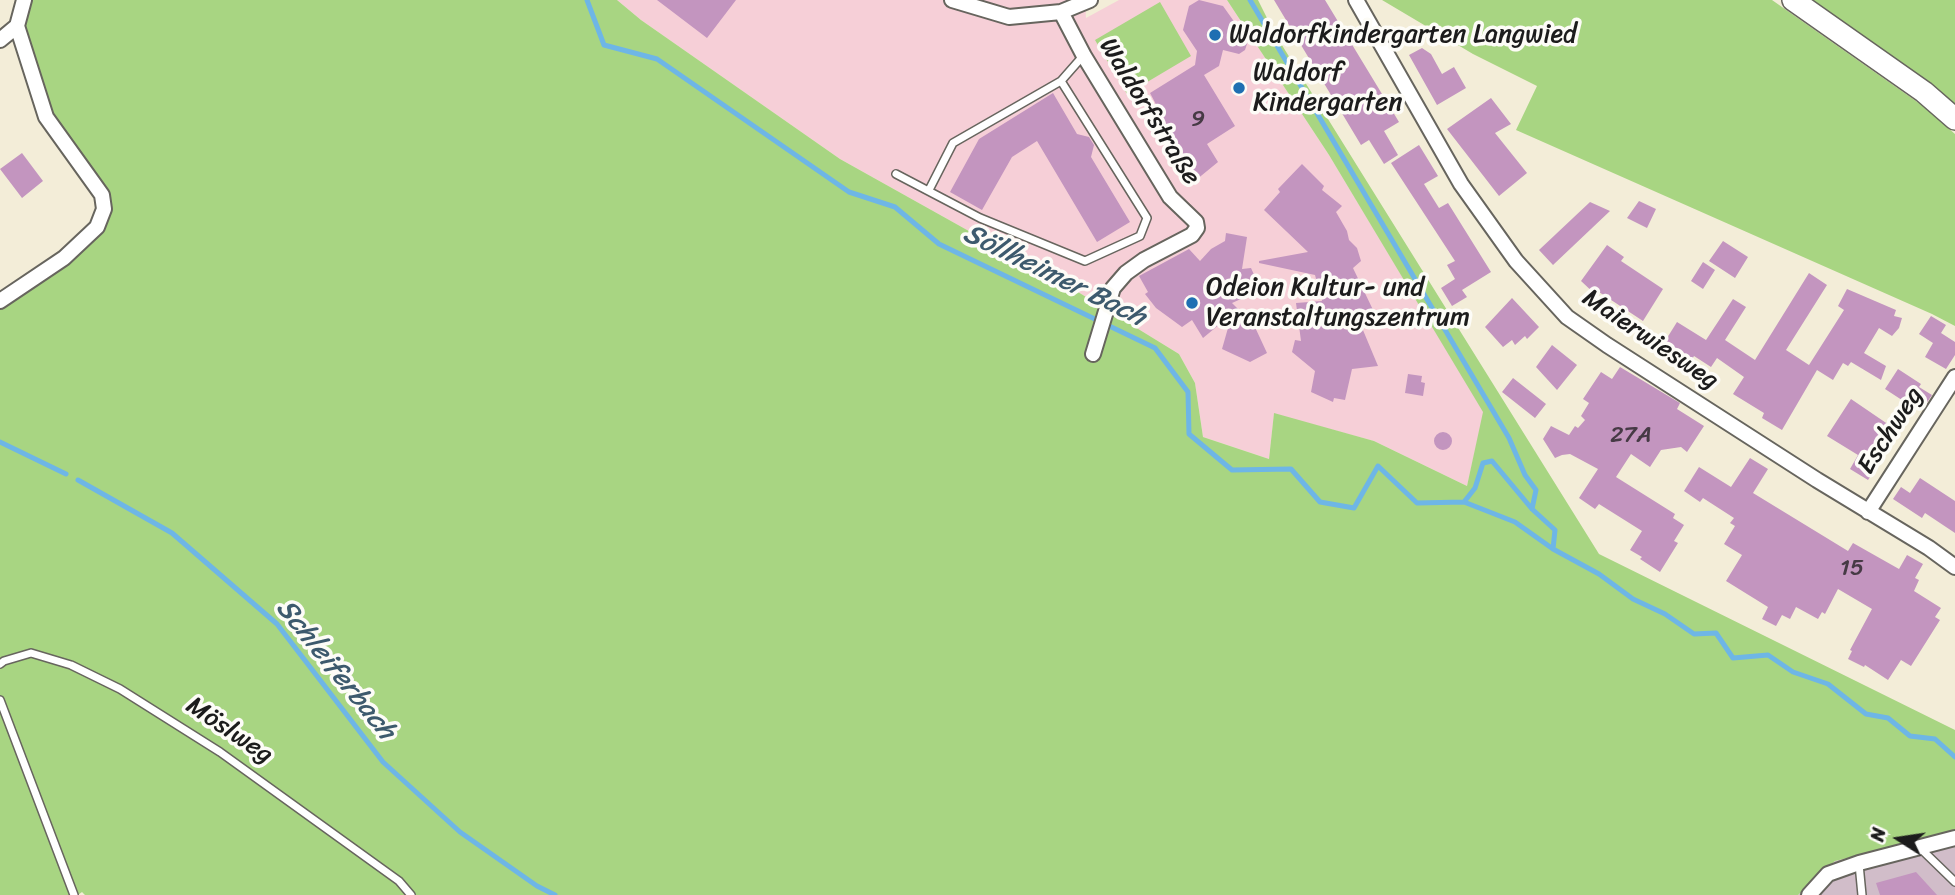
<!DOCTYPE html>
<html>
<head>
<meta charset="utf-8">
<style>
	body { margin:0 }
	#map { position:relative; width:1955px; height:895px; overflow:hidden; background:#f3edd8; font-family:Sriracha,sans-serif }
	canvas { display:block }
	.north { position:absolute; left:1864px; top:804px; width:70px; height:70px; -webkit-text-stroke:5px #fdfcf7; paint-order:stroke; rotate:282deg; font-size:19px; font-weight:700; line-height:28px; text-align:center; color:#1c1c1c }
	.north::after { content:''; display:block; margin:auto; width:24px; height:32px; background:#1c1c1c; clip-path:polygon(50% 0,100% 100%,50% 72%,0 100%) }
</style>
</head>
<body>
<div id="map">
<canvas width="1955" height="895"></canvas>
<div class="north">N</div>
</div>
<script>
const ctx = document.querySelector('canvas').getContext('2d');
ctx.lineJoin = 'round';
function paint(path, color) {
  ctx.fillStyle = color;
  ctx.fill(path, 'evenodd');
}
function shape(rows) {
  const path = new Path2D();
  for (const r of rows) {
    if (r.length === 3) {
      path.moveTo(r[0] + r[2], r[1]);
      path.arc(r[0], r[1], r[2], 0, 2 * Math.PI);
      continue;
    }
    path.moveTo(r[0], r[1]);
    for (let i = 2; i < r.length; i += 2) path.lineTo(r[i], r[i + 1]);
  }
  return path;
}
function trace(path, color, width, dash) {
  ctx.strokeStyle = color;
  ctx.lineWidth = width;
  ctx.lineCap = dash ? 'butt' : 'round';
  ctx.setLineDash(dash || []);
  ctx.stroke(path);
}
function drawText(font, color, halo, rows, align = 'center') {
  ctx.font = font + ' Sriracha,sans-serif';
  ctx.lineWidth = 7;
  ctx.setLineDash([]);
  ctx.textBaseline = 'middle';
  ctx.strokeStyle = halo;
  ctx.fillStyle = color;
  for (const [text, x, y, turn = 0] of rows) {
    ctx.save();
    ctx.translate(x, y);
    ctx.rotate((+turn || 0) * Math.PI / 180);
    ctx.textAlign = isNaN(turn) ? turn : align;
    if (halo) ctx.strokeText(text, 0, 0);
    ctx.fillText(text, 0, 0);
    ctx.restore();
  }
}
const built = shape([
	[617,0,1085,0,1086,18,1119,0,1227,0,1329,155,1484,412,1467,486,1374,441,1274,414,1269,459,1203,437,1195,383,1179,354,1078,292,840,159,641,20]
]);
const industrial = shape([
	[1955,829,1955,895,1798,895,1835,861,1919,841]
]);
const green = shape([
	[28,0,617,0,641,20,840,159,1078,292,1179,354,1195,383,1203,437,1269,459,1274,413,1374,441,1467,486,1483,412,1329,155,1227,0,1258,0,1275,34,1599,554,1955,730,1955,829,1919,841,1835,861,1798,895,85,895,82,892,78,895,0,895,0,308,109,209,48,107,22,25],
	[1382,0,1772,0,1923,106,1955,134,1955,326,1932,314,1516,130,1537,86,1473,54],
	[1811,0,1955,0,1955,104,1902,63],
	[1160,2,1191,56,1127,94,1095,40]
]);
const stream = shape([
	[587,0,604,45,657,59,849,192,895,207,939,244,1155,348,1188,392,1189,434,1232,470,1291,469,1320,502,1354,508,1378,466,1417,503,1464,502,1515,522,1553,549,1599,574,1633,599,1665,614,1694,634,1716,633,1733,658,1768,655,1793,672,1828,684,1866,714,1888,718,1910,736,1935,739,1955,757],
	[1250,0,1509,438,1525,475,1536,490,1532,509],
	[0,442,66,474],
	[78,480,172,533,277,624,383,762,460,832,537,886,555,895],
	[1464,502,1475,488,1483,463,1492,461,1532,509,1555,530,1553,549]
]);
const building = shape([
	[657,0,736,0,707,38],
	[1199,0,1223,6,1248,41,1245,50,1239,54,1223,50,1219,66,1204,75,1235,126,1207,144,1218,162,1196,180,1150,93,1195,65,1197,51,1183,30,1189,6],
	[1274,0,1325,0,1399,122,1384,131,1398,155,1384,164,1369,140,1361,145],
	[1422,48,1431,54,1442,74,1454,67,1466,88,1437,105,1409,55],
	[1053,93,1077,134,1089,137,1094,145,1091,157,1130,222,1097,242,1037,141,1012,157,982,210,950,192,979,139],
	[1491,98,1511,124,1495,133,1527,173,1499,196,1447,129],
	[1419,145,1438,176,1424,184,1439,208,1448,203,1491,272,1462,290,1467,297,1452,306,1441,288,1455,279,1447,265,1455,261,1391,163],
	[22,153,43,181,22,198,0,169],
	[1302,164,1324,186,1322,190,1342,206,1336,212,1347,231,1349,240,1357,248,1361,261,1353,268,1374,312,1360,323,1378,366,1352,369,1345,400,1334,398,1333,402,1311,392,1315,371,1292,352,1295,340,1301,341,1296,303,1322,301,1315,275,1259,263,1259,261,1308,252,1264,210,1280,192,1278,189],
	[1639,201,1656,209,1647,228,1627,218],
	[1590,202,1610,211,1553,265,1539,250],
	[1226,233,1247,237,1242,269,1251,268,1261,290,1232,303,1254,325,1267,353,1250,362,1222,349,1232,314,1203,338,1192,320,1182,327,1156,308,1145,294,1148,292,1139,276,1189,249,1200,261,1211,249,1225,241],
	[1723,241,1748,257,1735,278,1709,261],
	[1607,245,1624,257,1621,261,1663,289,1643,321,1599,292,1596,295,1581,281],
	[1703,262,1715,270,1703,289,1691,281],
	[1809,273,1827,285,1786,350,1809,365,1844,310,1838,306,1847,289,1896,310,1894,316,1902,318,1899,328,1892,336,1879,328,1864,353,1886,366,1881,380,1851,362,1848,366,1843,363,1833,380,1817,370,1782,430,1762,418,1764,413,1733,394,1744,377,1717,358,1711,367,1694,356,1684,372,1657,354,1677,322,1706,340,1733,299,1746,307,1725,340,1755,360],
	[1512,298,1539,327,1527,339,1525,336,1515,345,1512,340,1503,347,1485,327],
	[1931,316,1946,325,1941,333,1955,342,1955,355,1946,369,1925,357,1933,343,1919,334],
	[1552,345,1577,365,1557,390,1536,367],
	[1620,367,1680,403,1677,409,1704,426,1687,452,1681,447,1661,450,1650,467,1631,454,1616,477,1675,514,1673,518,1684,525,1674,541,1678,543,1660,572,1640,559,1642,557,1630,550,1642,531,1599,504,1595,509,1579,498,1598,469,1570,454,1562,455,1555,458,1543,439,1551,426,1569,435,1575,426,1578,428,1585,420,1581,416,1589,403,1583,399,1601,372,1612,379],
	[1898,369,1921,384,1919,387,1932,395,1924,407,1911,399,1908,404,1885,389],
	[1408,374,1422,376,1421,382,1425,383,1423,396,1405,393],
	[1513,378,1546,404,1535,418,1502,392],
	[1851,399,1895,429,1875,461,1879,464,1868,480,1850,469,1858,455,1827,436],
	[1443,441,9],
	[1750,458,1768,469,1753,493,1848,551,1853,543,1899,569,1907,555,1923,564,1915,578,1919,580,1914,591,1941,608,1935,617,1940,620,1911,666,1901,660,1888,680,1865,665,1864,667,1848,659,1852,651,1850,650,1872,609,1838,589,1825,614,1822,612,1818,619,1796,607,1790,619,1782,615,1776,626,1762,619,1768,607,1726,581,1742,555,1724,544,1735,526,1730,523,1734,518,1703,498,1700,502,1684,491,1699,467,1731,487],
	[1920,478,1955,501,1955,533,1925,513,1922,518,1893,499,1901,487,1910,493],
	[1916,872,1937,895,1880,895,1876,883]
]);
const service = shape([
	[896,174,980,218,1085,261,1140,236,1147,218,1061,81],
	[929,190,953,143,1061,81,1083,56],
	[0,664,4,661,31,653,71,665,120,689,220,752,399,881,411,895],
	[0,700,74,895],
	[1920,848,1955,882],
	[1859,864,1862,895]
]);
const minor = shape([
	[952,0,1009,17,1061,12,1090,0],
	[1356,0,1461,184,1516,261,1567,317,1607,345,1817,480,1929,548,1955,567],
	[1061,12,1084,56,1170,197,1196,222,1197,228,1192,235,1144,260,1126,273,1113,288,1093,354],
	[0,40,17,26],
	[0,301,64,258,97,227,104,209,102,195,46,117,17,26,24,0],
	[1868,512,1955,377],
	[1809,895,1828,874,1859,863,1955,838]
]);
const primary = shape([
	[1793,0,1924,92,1955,119]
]);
const markers = [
	[1215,35,7,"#1f6fb2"],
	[1239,88,7,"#1f6fb2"],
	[1192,303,7,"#1f6fb2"]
];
const numberNames = [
	["9",1198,120],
	["27A",1631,436],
	["15",1852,569]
];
const poiNames = [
	["Waldorfkindergarten Langwied",1229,35],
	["Waldorf",1253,73],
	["Kindergarten",1253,103],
	["Odeion Kultur- und",1206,288],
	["Veranstaltungszentrum",1206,318]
];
const streetNames = [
	["Waldorfstraße",1149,112,58],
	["Maierwiesweg",1650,340,34],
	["Eschweg",1891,431,-57],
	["Möslweg",229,731,34]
];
const waterNames = [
	["Söllheimer Bach",1054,276,26],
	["Schleiferbach",335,670,51]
];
paint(built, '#f6cfd7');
paint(industrial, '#d1bdc9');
paint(green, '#a8d582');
trace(stream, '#6eb6e6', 5);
paint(building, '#c395bf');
trace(service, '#67655e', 10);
trace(minor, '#67655e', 18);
trace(primary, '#67655e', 24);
trace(service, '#fff', 7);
trace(minor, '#fff', 14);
trace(primary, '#fff', 21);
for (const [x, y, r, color] of markers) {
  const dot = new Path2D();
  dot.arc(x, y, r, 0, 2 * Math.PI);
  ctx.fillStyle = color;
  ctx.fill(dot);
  trace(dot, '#fdfcf7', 2.5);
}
drawText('23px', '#463a45', null, numberNames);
drawText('26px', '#1c1c1c', '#fdfcf7', poiNames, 'left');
drawText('26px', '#1c1c1c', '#fdfcf7', streetNames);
drawText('italic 28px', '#3d5a6d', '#fdfcf7', waterNames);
</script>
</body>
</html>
